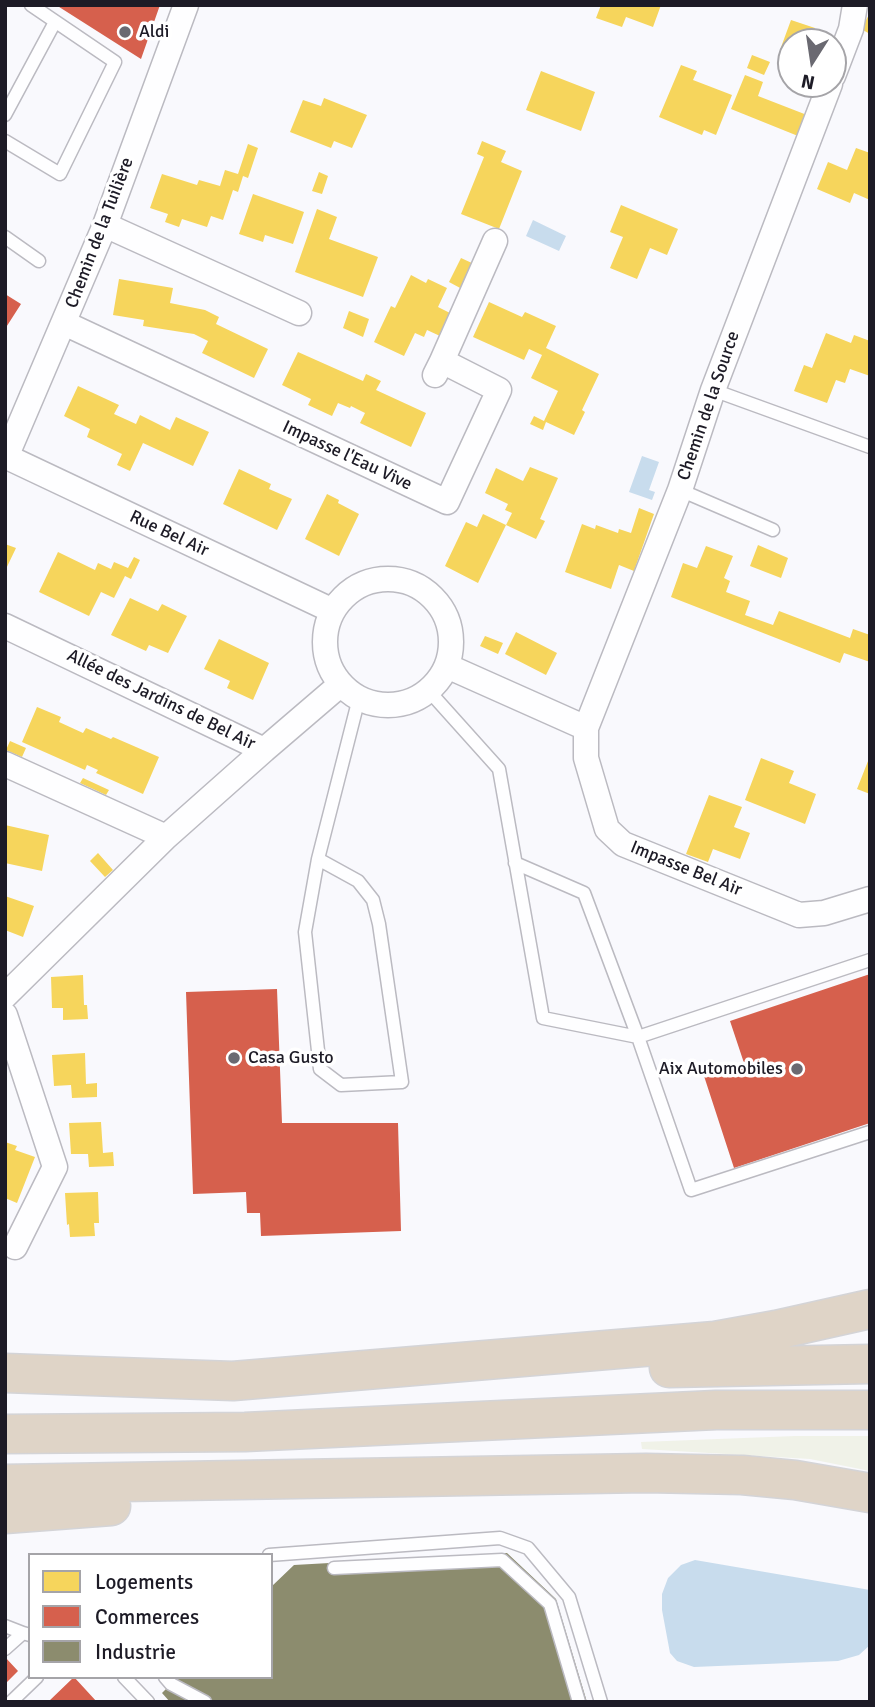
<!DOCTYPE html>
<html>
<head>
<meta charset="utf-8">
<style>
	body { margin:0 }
	#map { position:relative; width:875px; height:1707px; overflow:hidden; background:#f9f9fd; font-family:Signika,sans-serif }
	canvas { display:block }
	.frame { position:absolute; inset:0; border:7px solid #1d1b26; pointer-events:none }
	.legend { position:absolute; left:28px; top:1553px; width:245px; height:126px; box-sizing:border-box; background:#fff; border:2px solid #a5a4a8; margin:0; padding:9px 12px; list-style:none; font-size:21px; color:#1d1b26 }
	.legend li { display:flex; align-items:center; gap:14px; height:35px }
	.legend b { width:35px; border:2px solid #a5a4a8 }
	.north { position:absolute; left:777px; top:28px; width:70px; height:70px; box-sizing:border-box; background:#fff; border:2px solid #a5a4a8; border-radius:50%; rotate:192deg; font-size:19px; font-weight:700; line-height:28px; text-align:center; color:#1d1b26 }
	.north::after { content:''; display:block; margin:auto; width:24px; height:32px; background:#6a6971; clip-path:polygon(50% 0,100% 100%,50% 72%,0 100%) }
</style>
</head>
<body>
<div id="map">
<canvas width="875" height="1707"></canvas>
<div class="frame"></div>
<ul class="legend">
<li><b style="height:19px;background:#f6d55c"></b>Logements</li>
<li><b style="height:19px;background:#d6604d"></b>Commerces</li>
<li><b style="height:19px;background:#8c8c6e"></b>Industrie</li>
</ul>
<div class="north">N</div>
</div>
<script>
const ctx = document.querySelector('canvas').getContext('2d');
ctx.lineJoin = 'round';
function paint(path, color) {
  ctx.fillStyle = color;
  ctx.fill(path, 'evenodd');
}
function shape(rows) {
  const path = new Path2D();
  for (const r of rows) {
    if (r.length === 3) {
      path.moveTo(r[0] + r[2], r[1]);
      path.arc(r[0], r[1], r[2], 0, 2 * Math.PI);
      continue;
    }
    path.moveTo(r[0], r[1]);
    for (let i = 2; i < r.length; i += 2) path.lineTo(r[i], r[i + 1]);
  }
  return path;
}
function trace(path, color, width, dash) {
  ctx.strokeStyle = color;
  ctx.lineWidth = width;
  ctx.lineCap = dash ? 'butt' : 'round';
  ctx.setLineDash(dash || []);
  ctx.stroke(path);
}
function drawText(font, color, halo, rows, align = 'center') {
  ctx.font = font + ' Signika,sans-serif';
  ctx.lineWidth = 7;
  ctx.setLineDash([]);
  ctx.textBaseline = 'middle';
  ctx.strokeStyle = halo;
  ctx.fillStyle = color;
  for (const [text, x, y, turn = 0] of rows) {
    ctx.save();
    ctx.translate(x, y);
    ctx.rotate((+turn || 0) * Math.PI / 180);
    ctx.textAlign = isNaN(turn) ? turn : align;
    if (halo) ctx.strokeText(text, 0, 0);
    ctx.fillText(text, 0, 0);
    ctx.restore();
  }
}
const green = shape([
	[795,1436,870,1436,870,1471,810,1459,642,1449,641,1442]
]);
const water = shape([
	[533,220,566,236,559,251,526,236],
	[642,456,659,462,649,490,655,492,652,500,629,492],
	[695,1560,870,1590,870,1645,859,1655,838,1661,694,1667,677,1661,670,1653,662,1610,662,1594,668,1578,681,1565]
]);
const homes = shape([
	[601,5,661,5,653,27,626,17,622,27,596,18],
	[870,13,870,34,861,29],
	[791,20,815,28,812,37,824,42,791,42,791,54,780,50],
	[752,55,770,62,764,75,747,68],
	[681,65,697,71,693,80,732,95,716,135,704,130,702,135,659,117],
	[541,71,595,92,581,131,526,110],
	[745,75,763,82,758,96,807,115,798,136,731,109],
	[324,98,367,115,352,148,334,141,331,148,290,132,303,100,321,106],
	[482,141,506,151,501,162,522,171,499,229,461,214,484,157,477,154],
	[248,144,258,148,248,178,243,176,238,192,233,190,223,220,211,216,207,227,182,219,179,227,165,222,168,214,150,208,162,174,197,185,199,180,220,186,225,170,238,174],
	[856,148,870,153,868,166,870,167,870,200,854,193,850,203,817,189,828,162,847,170],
	[319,172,328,176,322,194,312,191],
	[253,194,304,212,293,244,265,235,263,242,239,234],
	[621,205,678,229,667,255,650,248,637,279,610,268,623,237,610,232],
	[317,209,337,217,329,239,378,257,363,297,295,272],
	[461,258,474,264,462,289,449,282],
	[411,275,426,283,428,279,447,288,438,307,450,313,440,336,427,330,424,337,415,333,404,356,374,342,391,306,395,308],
	[119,279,173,288,170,303,205,310,219,317,216,324,268,349,254,378,202,353,208,341,194,334,143,326,144,320,113,315],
	[489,302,522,317,525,312,556,326,546,348,599,374,582,410,585,412,574,435,546,422,543,430,530,424,534,416,544,421,558,391,531,378,542,355,529,349,524,360,473,337],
	[349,311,369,319,363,337,343,328],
	[826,333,851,343,854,335,870,341,870,376,850,369,845,383,836,380,827,403,794,391,804,365,812,368],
	[298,352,363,381,366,374,381,381,376,390,426,413,411,447,360,423,365,413,351,406,350,408,338,403,332,416,308,405,311,399,282,385],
	[78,386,119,405,114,414,136,424,140,415,170,430,176,417,209,432,193,466,143,443,130,471,117,465,122,454,87,437,90,429,64,416],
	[530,467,558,478,540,519,545,521,536,539,506,525,478,583,445,566,466,522,477,527,483,514,506,525,512,513,505,510,508,504,485,493,496,468,523,481],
	[239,469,271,484,269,489,292,499,277,530,223,504],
	[327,494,339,500,338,503,359,514,339,556,305,539],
	[639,508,654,514,634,571,619,565,611,589,565,572,582,524,595,529,596,525,618,533,619,529,631,533],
	[5,544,16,548,5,571],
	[758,545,788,558,781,578,750,566],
	[706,546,733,556,724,578,730,581,726,592,750,601,745,615,773,625,779,611,850,638,853,629,870,635,870,662,844,653,840,663,671,597,683,563,697,568],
	[58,552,95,570,98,563,111,569,114,562,128,568,134,557,140,560,131,579,125,576,114,598,101,592,89,616,39,592],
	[130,598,158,611,162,604,187,616,168,653,149,645,146,651,111,635],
	[516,632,557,653,546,675,505,654],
	[485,636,503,643,498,654,480,646],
	[219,639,269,663,253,700,227,688,230,681,204,669],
	[37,707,61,717,59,722,83,733,86,728,111,739,113,737,159,757,143,794,96,773,98,770,87,765,85,770,22,742],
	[10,741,26,748,22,757,6,750],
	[870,756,870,794,857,789],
	[761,758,794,771,789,783,816,794,805,824,745,800],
	[83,778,109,790,106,795,80,783],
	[709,795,742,807,734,827,750,833,740,859,713,849,708,862,686,854],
	[5,825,49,835,42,871,5,863],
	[98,853,113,870,105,877,90,861],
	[5,896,34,906,23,937,5,930],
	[83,975,84,1005,87,1005,88,1019,63,1020,63,1008,52,1008,51,977],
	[85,1053,86,1084,97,1083,97,1097,72,1098,71,1085,54,1086,52,1055],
	[101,1122,103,1153,113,1152,114,1166,89,1167,88,1154,71,1154,69,1123],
	[5,1142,17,1146,15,1150,35,1157,17,1203,5,1198],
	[98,1192,99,1223,94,1223,95,1236,70,1237,69,1224,67,1225,65,1193]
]);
const shops = shape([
	[56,5,160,5,141,59],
	[5,294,21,304,5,329],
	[870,974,870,1123,734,1168,704,1076,744,1063,730,1021],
	[277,989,282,1123,398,1123,401,1231,261,1236,260,1213,247,1213,246,1192,193,1194,186,992],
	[5,1657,18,1671,5,1684],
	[74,1677,97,1702,48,1702]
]);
const industry = shape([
	[507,1553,556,1599,587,1702,170,1702,162,1693,178,1677,271,1677,271,1587,294,1565]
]);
const lane = shape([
	[5,115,55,22],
	[5,141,60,174,115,62,31,5],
	[5,237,39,261],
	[713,390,870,447],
	[680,490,773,530],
	[429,691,499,769,543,1018,638,1037,870,960],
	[318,859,358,881,373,900,379,924,402,1082,341,1085,320,1069,305,932,318,859,359,698],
	[515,863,584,893,638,1037,691,1190,870,1132],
	[269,1555,500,1538,528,1548,569,1597,601,1702],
	[334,1568,502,1560,550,1604,579,1702],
	[5,1626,23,1633],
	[5,1649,23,1633,30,1635],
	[124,1677,148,1702],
	[165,1677,171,1684,205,1702],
	[11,1702,37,1677]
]);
const street = shape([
	[833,76,851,29,855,5],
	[830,84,713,390,680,490,586,728,586,758,607,829,623,844,799,915,824,913,870,899],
	[105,225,299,313],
	[64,323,447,502,499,390,442,361,435,375],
	[442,361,495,241],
	[5,456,333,611],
	[6,457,105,225,186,5],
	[388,642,63],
	[5,626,264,750,341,684],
	[447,666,586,728],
	[5,764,166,837],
	[5,996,166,837,264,750],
	[5,1015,55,1167,15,1247]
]);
const highway = shape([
	[669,1368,870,1364],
	[5,1373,233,1381,715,1341,776,1330,870,1309],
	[5,1434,245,1432,716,1410,870,1410],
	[5,1484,646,1473,742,1475,795,1480,870,1493],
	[5,1514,111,1506]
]);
const markers = [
	[125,32,7,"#6a6971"],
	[234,1058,7,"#6a6971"],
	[797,1069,7,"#6a6971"]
];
const poiNames = [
	["Aldi",139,32],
	["Casa Gusto",248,1058],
	["Aix Automobiles",783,1069,"right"]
];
const streetNames = [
	["Chemin de la Tuilière",100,233,-69],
	["Chemin de la Source",709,406,-71],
	["Impasse l'Eau Vive",347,456,25],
	["Rue Bel Air",169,534,25],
	["Allée des Jardins de Bel Air",161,700,26],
	["Impasse Bel Air",686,869,22]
];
paint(green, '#f0f2e8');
paint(water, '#c8dced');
paint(homes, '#f6d55c');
paint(shops, '#d6604d');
paint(industry, '#8c8c6e');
trace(lane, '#bbbac1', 15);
trace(street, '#bbbac1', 27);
trace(highway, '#d4d4d7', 41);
trace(lane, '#fefeff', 12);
trace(street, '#fefeff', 24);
trace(highway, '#dfd4c7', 38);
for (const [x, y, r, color] of markers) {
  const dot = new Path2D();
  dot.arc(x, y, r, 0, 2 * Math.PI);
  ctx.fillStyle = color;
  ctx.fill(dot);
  trace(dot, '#fff', 2.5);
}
drawText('18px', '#1d1b26', '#fff', poiNames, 'left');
drawText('18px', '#1d1b26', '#fff', streetNames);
</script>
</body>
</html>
